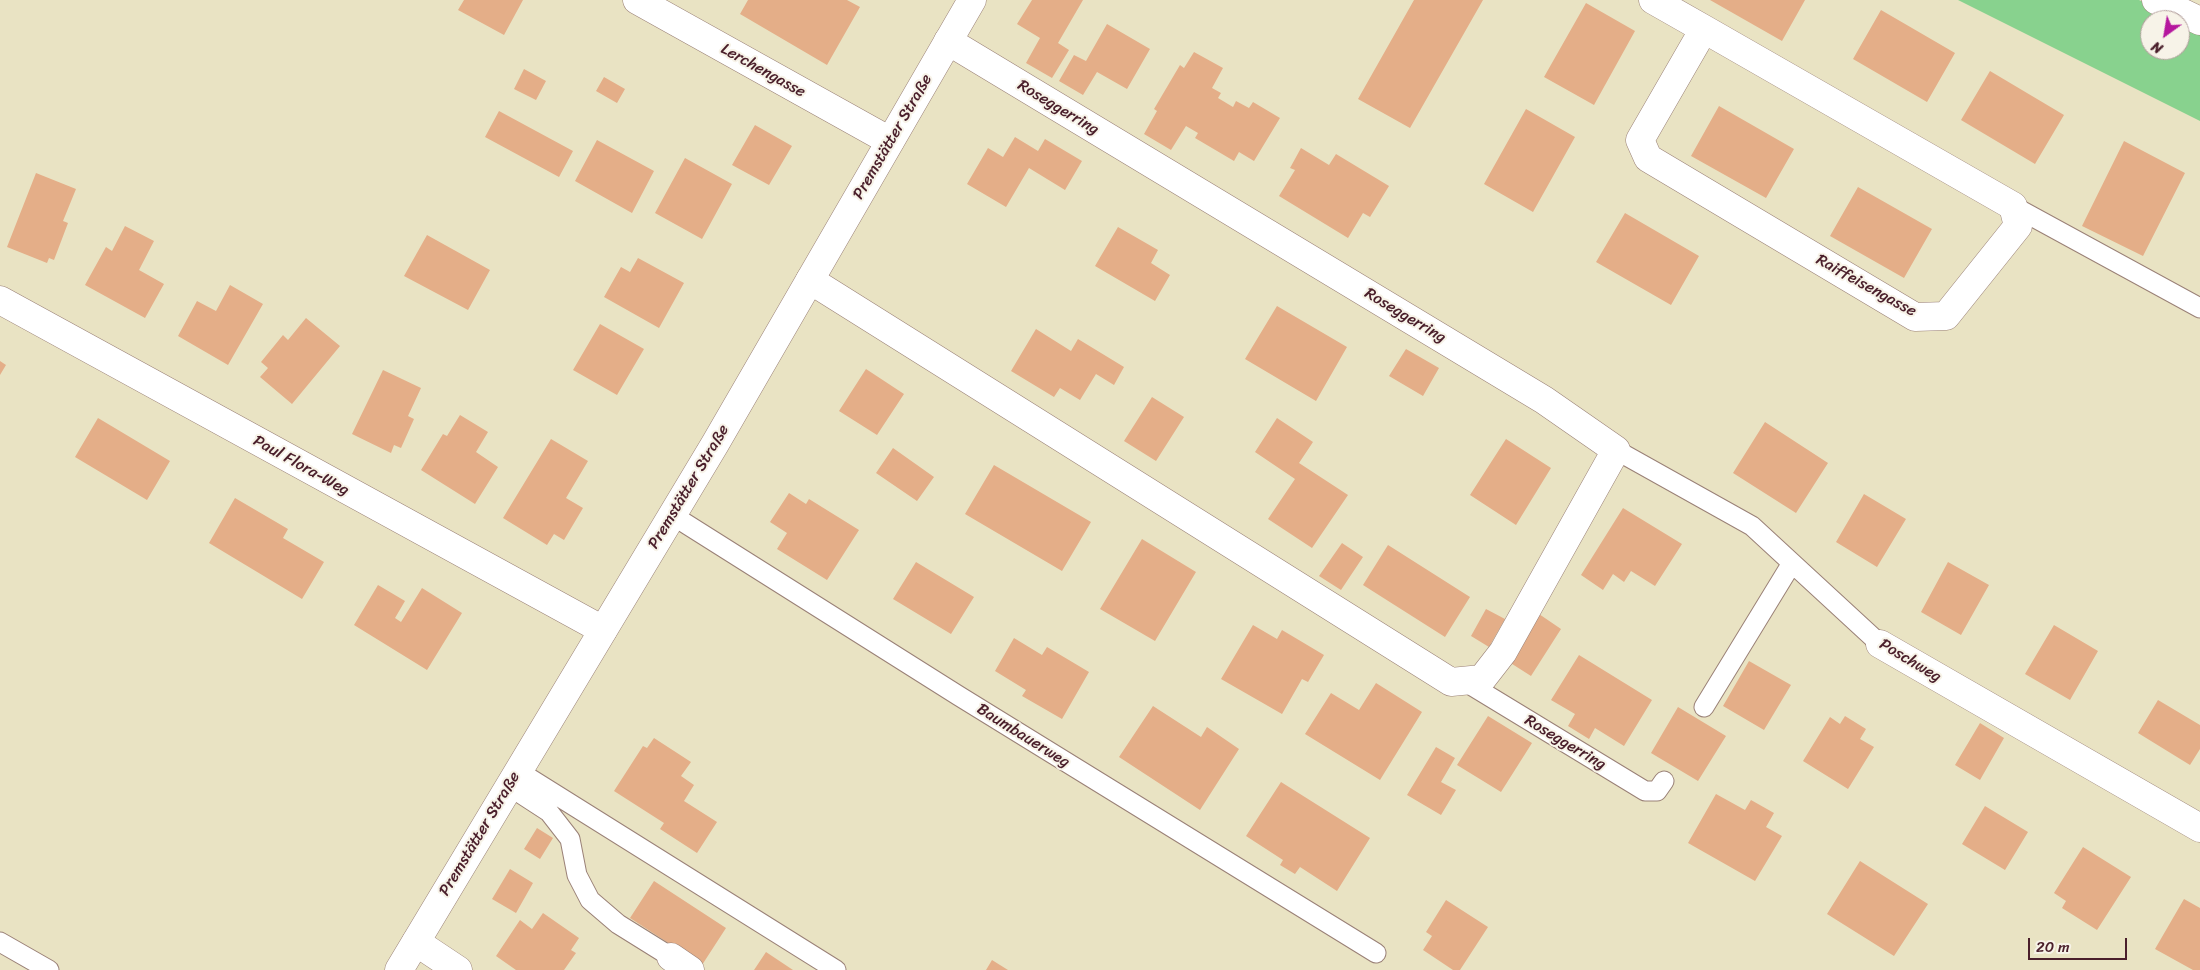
<!DOCTYPE html>
<html>
<head>
<meta charset="utf-8">
<style>
	body { margin:0 }
	#map { position:relative; width:2200px; height:970px; overflow:hidden; background:#e9e3c3; font-family:Sriracha,sans-serif }
	canvas { display:block }
	.north { position:absolute; left:2140px; top:10px; width:50px; height:50px; box-sizing:border-box; background:#f7f3e8; border:1px solid #b29e9c; border-radius:50%; rotate:212deg; font-size:14px; font-weight:700; line-height:20px; text-align:center; color:#4a1f2b }
	.north::after { content:''; display:block; margin:auto; width:18px; height:22px; background:#b5179e; clip-path:polygon(50% 0,100% 100%,50% 72%,0 100%) }
	.scale { position:absolute; left:2028px; top:938px; width:99px; height:22px; box-sizing:border-box; border:2px solid #4a1f2b; border-top:0; padding-left:6px; font-size:15px; line-height:18px; white-space:nowrap; color:#4a1f2b; -webkit-text-stroke:4px #f7f3e8; paint-order:stroke }
</style>
</head>
<body>
<div id="map">
<canvas width="2200" height="970"></canvas>
<div class="north">N</div>
<div class="scale">20 m</div>
</div>
<script>
const ctx = document.querySelector('canvas').getContext('2d');
ctx.lineJoin = 'round';
function paint(path, color) {
  ctx.fillStyle = color;
  ctx.fill(path, 'evenodd');
}
function shape(rows) {
  const path = new Path2D();
  for (const r of rows) {
    path.moveTo(r[0], r[1]);
    for (let i = 2; i < r.length; i += 2) path.lineTo(r[i], r[i + 1]);
  }
  return path;
}
function trace(path, color, width, dash) {
  ctx.strokeStyle = color;
  ctx.lineWidth = width;
  ctx.lineCap = dash ? 'butt' : 'round';
  ctx.setLineDash(dash || []);
  ctx.stroke(path);
}
function drawText(font, color, halo, rows, align = 'center') {
  ctx.font = font + ' Sriracha,sans-serif';
  ctx.lineWidth = 4;
  ctx.setLineDash([]);
  ctx.textBaseline = 'middle';
  ctx.strokeStyle = halo;
  ctx.fillStyle = color;
  for (const [text, x, y, turn = 0] of rows) {
    ctx.save();
    ctx.translate(x, y);
    ctx.rotate((+turn || 0) * Math.PI / 180);
    ctx.textAlign = isNaN(turn) ? turn : align;
    if (halo) ctx.strokeText(text, 0, 0);
    ctx.fillText(text, 0, 0);
    ctx.restore();
  }
}
const green = shape([
	[1958,0,2139,0,2200,29,2200,121],
	[2150,20,2180,20,2180,50,2150,50]
]);
const building = shape([
	[464,0,523,0,504,35,458,10],
	[748,0,847,0,860,7,827,65,740,14],
	[1032,0,1083,0,1058,43,1069,50,1052,78,1026,63,1040,38,1017,24],
	[1414,0,1483,0,1410,128,1358,99],
	[1710,0,1805,0,1782,41],
	[1586,3,1635,31,1594,105,1544,77],
	[1881,10,1955,53,1927,102,1853,59],
	[1107,24,1150,49,1127,89,1097,72,1083,95,1059,81,1074,55,1086,61],
	[1194,52,1223,68,1212,88,1221,93,1218,98,1233,107,1236,101,1249,108,1253,102,1280,118,1254,161,1239,152,1234,161,1195,138,1198,133,1186,126,1171,150,1144,134,1157,111,1154,109,1180,65,1184,68],
	[524,69,546,81,536,100,514,89],
	[1990,71,2064,115,2035,164,1961,120],
	[604,77,625,89,617,103,596,91],
	[1719,106,1794,149,1766,198,1691,156],
	[1526,109,1575,137,1533,212,1484,184],
	[499,111,573,151,559,177,485,137],
	[755,125,792,146,769,185,732,165],
	[1015,137,1038,151,1045,139,1082,161,1065,190,1029,168,1006,207,967,184,988,148,1003,157],
	[597,140,654,171,632,213,575,181],
	[2124,141,2185,173,2143,256,2082,226],
	[1301,148,1329,165,1336,154,1389,186,1370,217,1363,213,1348,238,1279,196,1295,170,1290,168],
	[685,158,732,184,702,239,655,213],
	[36,173,76,189,63,221,68,223,54,260,49,258,47,263,7,247],
	[1858,187,1932,229,1904,278,1830,236],
	[1625,213,1699,256,1671,305,1596,262],
	[125,226,154,241,139,270,164,284,145,318,85,285,106,247,112,251],
	[1118,227,1158,250,1151,263,1170,275,1155,301,1095,266],
	[427,235,490,270,468,310,404,276],
	[638,258,684,283,659,328,604,297,621,267,630,272],
	[230,285,263,304,228,365,178,336,197,301,216,311],
	[1277,306,1347,347,1316,401,1245,359],
	[306,318,340,346,292,404,260,377,268,368,261,362,283,335,288,340],
	[600,324,644,349,617,395,573,370],
	[1036,329,1071,351,1078,339,1124,367,1114,385,1096,374,1080,400,1060,388,1054,397,1011,371],
	[1406,349,1439,368,1423,396,1389,376],
	[0,361,6,365,0,375],
	[866,369,904,394,877,435,839,411],
	[383,370,421,388,408,416,414,419,401,448,394,445,391,453,352,434],
	[1152,397,1184,417,1156,461,1124,441],
	[460,415,488,432,476,452,498,467,475,504,421,470,443,434,447,436],
	[98,418,170,461,147,500,75,457],
	[1277,418,1313,442,1299,463,1348,495,1312,548,1268,519,1295,479,1255,452],
	[1765,422,1828,463,1796,513,1733,473],
	[551,439,588,461,566,498,583,508,564,540,554,534,547,545,503,518],
	[1506,439,1551,468,1516,525,1470,495],
	[893,448,934,477,917,501,876,473],
	[994,465,1091,522,1062,571,965,514],
	[789,493,806,504,809,499,859,530,827,580,777,549,787,533,770,522],
	[1864,494,1906,519,1877,567,1836,542],
	[235,498,288,529,283,538,324,562,302,599,209,543],
	[1623,508,1682,544,1655,586,1631,571,1624,582,1613,574,1603,590,1581,575],
	[1142,539,1196,572,1155,641,1100,609],
	[1342,543,1363,557,1341,590,1319,576],
	[1388,545,1470,597,1445,637,1363,585],
	[916,562,974,597,951,634,893,599],
	[1948,562,1989,585,1961,635,1921,612],
	[378,585,405,601,395,618,401,622,422,588,462,613,427,670,354,625],
	[1486,609,1505,619,1489,647,1471,636],
	[1539,614,1561,629,1531,676,1509,662],
	[1253,625,1277,639,1282,630,1324,655,1308,682,1302,679,1282,714,1221,679],
	[2054,625,2098,651,2070,700,2025,674],
	[1014,638,1042,655,1047,647,1089,672,1062,719,1022,696,1026,690,995,671],
	[1579,655,1652,700,1624,746,1595,728,1589,739,1568,726,1575,714,1551,700],
	[1749,661,1791,685,1764,730,1723,706],
	[1376,683,1422,712,1380,780,1305,734,1331,693,1359,710],
	[2158,700,2200,725,2200,749,2190,765,2138,733],
	[1153,706,1201,737,1207,727,1239,749,1200,810,1119,757],
	[1678,707,1726,736,1698,781,1651,753],
	[1488,716,1532,743,1501,792,1457,765],
	[1845,716,1866,729,1860,739,1874,747,1848,789,1803,761,1830,717,1840,724],
	[1980,723,2004,738,1980,780,1955,765],
	[654,738,691,762,681,776,694,785,684,801,717,822,697,853,660,829,664,823,614,791,643,746,647,748],
	[1436,747,1455,758,1441,782,1456,790,1441,815,1407,795],
	[1281,782,1370,838,1337,891,1300,867,1295,874,1280,865,1283,860,1246,836],
	[1716,794,1745,810,1751,800,1774,813,1766,827,1782,836,1755,881,1688,843],
	[1985,806,2028,832,2005,870,1962,844],
	[537,828,553,838,540,859,524,849],
	[2083,847,2131,877,2097,930,2062,908,2066,901,2054,893],
	[1860,861,1928,904,1894,956,1827,914],
	[510,869,533,883,516,913,492,899],
	[654,881,726,928,702,965,630,918],
	[2184,899,2200,908,2200,970,2193,970,2155,949],
	[1446,900,1488,927,1460,970,1453,970,1423,950,1432,936,1426,932],
	[543,913,579,938,571,950,576,953,564,970,516,970,496,956,520,920,532,929],
	[766,952,793,970,754,970],
	[992,960,1008,970,986,970]
]);
const lane = shape([
	[2013,206,2200,308],
	[1616,450,1752,526,1880,644],
	[672,515,959,696,1376,953],
	[1464,681,1645,791,1657,791,1664,781],
	[1704,707,1792,563],
	[518,771,836,970],
	[509,786,549,812,570,839,577,875,590,900,618,924,671,957],
	[0,942,49,970]
]);
const street = shape([
	[637,0,890,141],
	[1653,0,1704,29,2013,206,2018,226,1946,316,1915,317,1648,158,1640,140,1704,29],
	[2156,0,2200,21],
	[810,280,1451,682,1482,679,1503,652,1616,450,1544,400,948,41],
	[0,300,603,630],
	[1880,644,2200,828],
	[416,942,458,970],
	[671,957,690,970]
]);
const secondary = shape([
	[399,970,715,444,972,0]
]);
const streetNames = [
	["Lerchengasse",763,71,29],
	["Roseggerring",1058,108,31],
	["Premstätter Straße",893,137,-60],
	["Raiffeisengasse",1866,286,29],
	["Roseggerring",1405,316,31],
	["Paul Flora-Weg",301,466,29],
	["Premstätter Straße",689,487,-59],
	["Poschweg",1910,661,31],
	["Baumbauerweg",1023,736,32],
	["Roseggerring",1565,743,31],
	["Premstätter Straße",480,834,-59]
];
paint(green, '#88d28e');
paint(building, '#e4ae88');
trace(lane, '#9a8177', 21);
trace(street, '#9a8177', 29);
trace(secondary, '#9a8177', 29);
trace(lane, '#fff', 19);
trace(street, '#fff', 28);
trace(secondary, '#fff', 28);
drawText('16px', '#4a1f2b', '#f7f3e8', streetNames);
</script>
</body>
</html>
